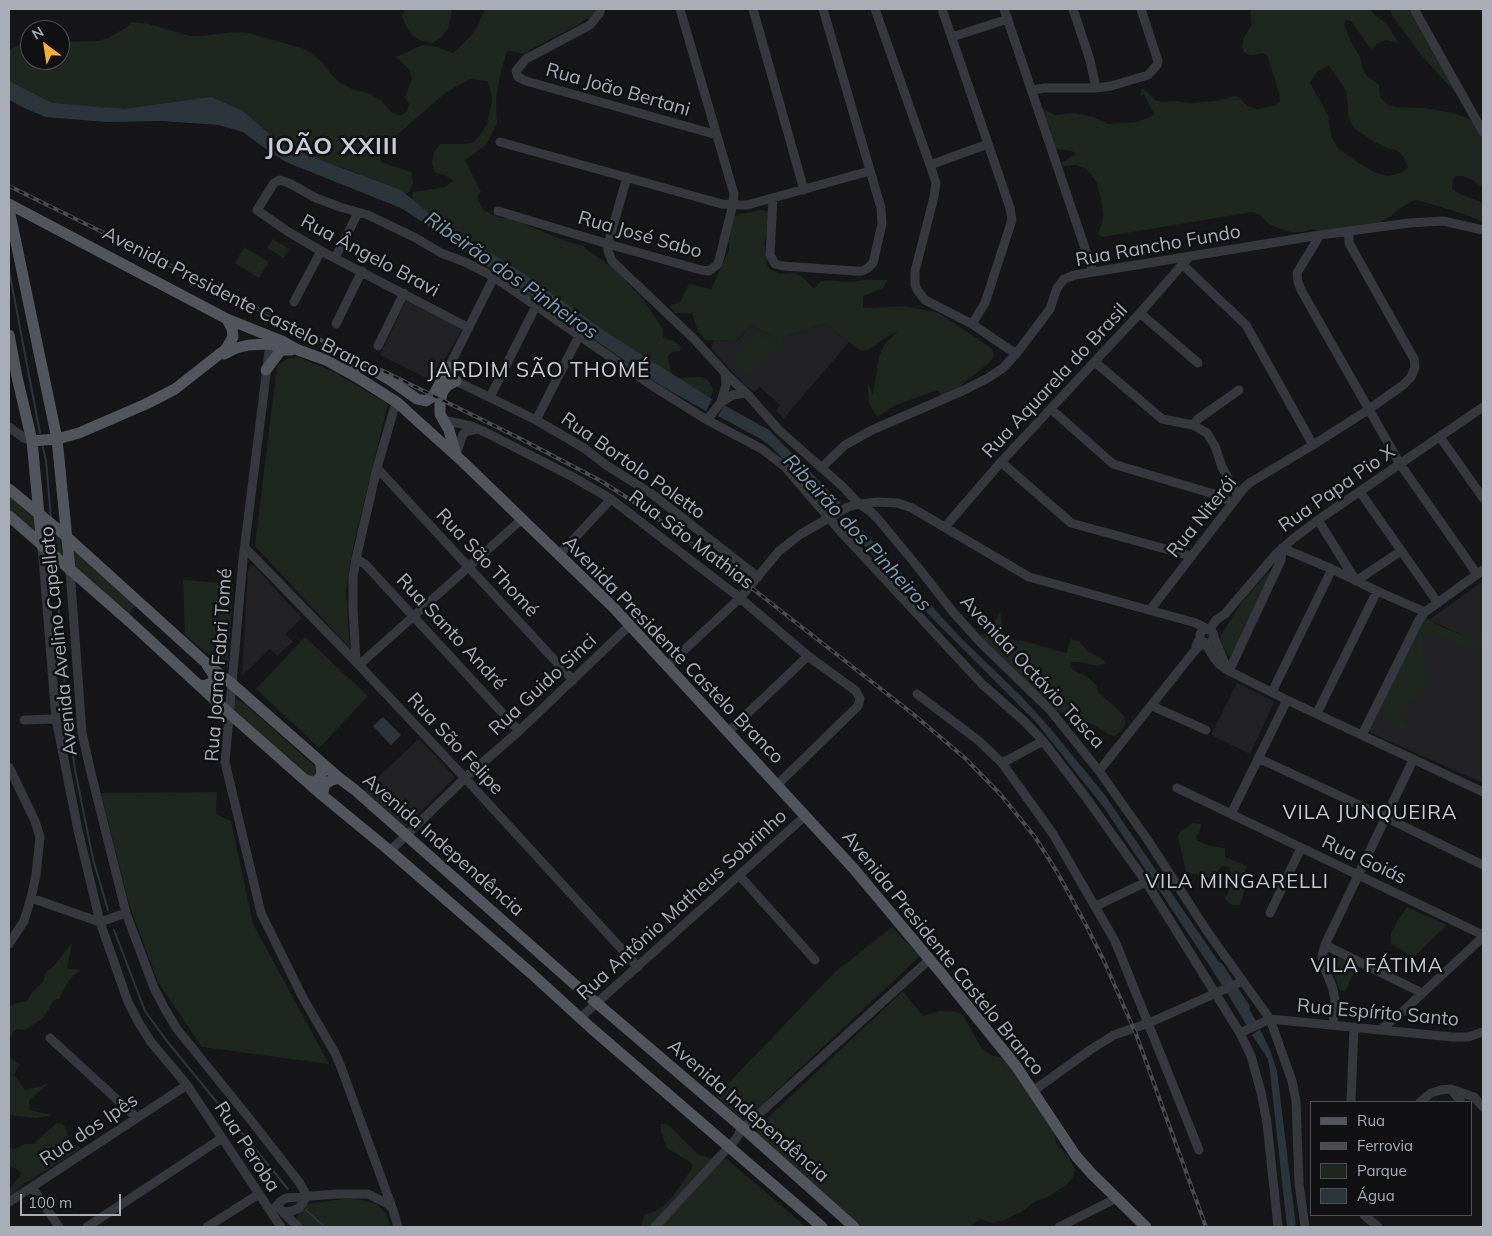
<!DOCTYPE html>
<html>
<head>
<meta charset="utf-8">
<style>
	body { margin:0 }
	#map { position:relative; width:1492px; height:1236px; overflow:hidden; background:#161618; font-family:Mulish,sans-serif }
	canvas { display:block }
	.frame { position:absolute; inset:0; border:10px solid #a8adb8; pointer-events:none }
	.legend { position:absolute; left:1310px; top:1101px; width:162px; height:115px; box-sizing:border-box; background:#111113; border:1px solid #4d4f55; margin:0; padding:6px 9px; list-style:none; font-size:15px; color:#a8adb8 }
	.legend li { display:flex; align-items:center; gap:10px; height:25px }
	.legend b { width:25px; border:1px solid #4d4f55 }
	.north { position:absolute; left:20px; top:20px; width:50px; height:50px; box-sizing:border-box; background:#111113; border:1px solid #4d4f55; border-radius:50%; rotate:329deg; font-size:14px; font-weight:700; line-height:20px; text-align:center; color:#a8adb8 }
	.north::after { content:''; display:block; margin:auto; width:18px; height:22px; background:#f2b134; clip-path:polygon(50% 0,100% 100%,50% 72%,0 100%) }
	.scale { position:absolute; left:20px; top:1194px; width:101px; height:22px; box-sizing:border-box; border:2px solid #a8adb8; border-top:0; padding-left:6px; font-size:15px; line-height:18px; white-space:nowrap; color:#a8adb8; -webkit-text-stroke:4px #111113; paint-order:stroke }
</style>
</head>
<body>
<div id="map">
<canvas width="1492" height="1236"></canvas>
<div class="frame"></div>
<ul class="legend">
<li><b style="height:6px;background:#53555c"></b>Rua</li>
<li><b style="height:6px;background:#4a4c52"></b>Ferrovia</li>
<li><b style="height:14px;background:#1e261f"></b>Parque</li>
<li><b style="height:14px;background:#2c353c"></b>Água</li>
</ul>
<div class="north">N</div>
<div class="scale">100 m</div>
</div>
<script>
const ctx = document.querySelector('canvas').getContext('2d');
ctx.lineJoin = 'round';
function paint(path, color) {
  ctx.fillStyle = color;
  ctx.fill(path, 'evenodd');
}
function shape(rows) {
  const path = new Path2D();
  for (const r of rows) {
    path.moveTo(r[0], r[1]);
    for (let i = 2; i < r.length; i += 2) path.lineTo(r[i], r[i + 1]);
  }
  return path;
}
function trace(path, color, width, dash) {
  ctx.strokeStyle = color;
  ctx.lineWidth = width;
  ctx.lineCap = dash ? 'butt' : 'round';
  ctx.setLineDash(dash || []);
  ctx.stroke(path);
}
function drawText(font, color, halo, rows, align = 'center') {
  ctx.font = font + ' Mulish,sans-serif';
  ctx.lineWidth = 5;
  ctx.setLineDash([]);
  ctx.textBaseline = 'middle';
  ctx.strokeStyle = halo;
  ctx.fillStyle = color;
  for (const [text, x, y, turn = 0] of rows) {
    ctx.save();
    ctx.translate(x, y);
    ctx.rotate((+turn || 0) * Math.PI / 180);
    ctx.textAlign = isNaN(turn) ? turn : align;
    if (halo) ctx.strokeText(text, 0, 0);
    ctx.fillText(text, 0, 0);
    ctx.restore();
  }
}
const built = shape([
	[406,301,462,329,432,381,380,355],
	[825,324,849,342,783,419,776,410,780,405,760,387,754,392,744,384,711,349,714,340,737,341,751,325,773,337,779,349,784,337],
	[250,566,254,566,302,618,285,634,293,642,286,648,277,656,270,649,242,676,248,570],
	[1483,581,1483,644,1429,620],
	[1422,623,1483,652,1483,783,1371,733,1369,730],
	[1237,683,1271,700,1274,702,1250,754,1211,735],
	[419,739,455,777,404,829,363,791]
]);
const green = shape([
	[405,9,452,9,448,29,441,38,432,43,421,41,411,34,406,26,402,16],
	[485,9,598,9,589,21,587,18,581,23,528,51,527,55,507,50,500,76,496,99,497,123,487,144,465,160,481,192,477,196,483,210,500,218,508,217,570,243,582,245,590,252,618,271,629,285,643,299,663,329,663,337,675,342,681,347,680,351,672,352,668,356,670,370,672,374,679,378,701,377,707,379,711,385,713,391,711,396,707,400,562,312,553,310,545,307,454,245,437,229,413,209,412,195,413,192,445,187,453,181,445,175,435,173,432,163,434,152,440,144,462,144,473,143,481,134,487,124,492,101,491,90,487,81,470,79,445,93,397,135,380,154,381,162,411,172,413,183,409,192,400,198,355,172,279,147,227,118,84,114,9,94,9,50,20,44,30,44,30,60,60,60,60,42,98,41,108,38,127,27,132,22,149,24,190,36,202,36,234,32,248,33,305,49,323,63,331,74,339,82,352,89,370,94,382,101,392,113,402,115,407,111,409,104,405,97,412,79,410,70,396,57,422,45,433,46,453,53,469,38,477,27],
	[1250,9,1371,9,1372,12,1386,24,1395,37,1398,43,1386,40,1377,44,1372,49,1368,45,1351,21,1346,20,1344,24,1351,42,1360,57,1363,70,1368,77,1379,85,1380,97,1388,105,1395,107,1425,108,1453,113,1467,118,1480,126,1483,131,1483,188,1473,180,1462,176,1455,176,1452,181,1452,189,1458,193,1483,203,1483,222,1467,215,1417,200,1412,201,1399,209,1391,216,1367,230,1348,236,1336,236,1313,229,1303,232,1291,232,1280,229,1267,223,1260,215,1252,212,1102,237,1098,234,1102,223,1103,214,1101,199,1097,183,1090,173,1085,168,1076,165,1060,166,1061,163,1076,154,1072,151,1057,149,1052,145,1049,138,1050,128,1040,112,1043,109,1055,115,1075,113,1093,117,1108,124,1137,122,1152,116,1154,114,1144,94,1141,95,1141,91,1143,89,1146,91,1155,100,1161,102,1175,101,1193,103,1215,101,1236,96,1240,98,1247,106,1257,109,1274,106,1280,102,1279,93,1267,55,1262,53,1254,55,1249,55,1244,52,1242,47,1243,39,1252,24],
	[1329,65,1347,92,1346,93,1348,105,1348,117,1355,129,1374,142,1387,148,1398,151,1405,159,1408,168,1398,174,1387,176,1376,173,1354,160,1337,147,1331,136,1328,115,1310,83,1316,73],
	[1390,9,1408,9,1424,33,1458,95,1440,76,1418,51,1392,15],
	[760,210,771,212,771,217,764,243,768,268,780,274,794,273,800,275,813,288,816,287,820,282,826,280,850,282,865,280,887,280,883,288,863,296,863,308,904,306,939,313,991,348,994,353,993,358,989,363,965,382,953,394,943,397,938,391,932,392,896,405,877,417,869,403,868,392,868,382,873,396,879,356,885,344,898,331,891,334,870,349,861,351,825,324,784,337,779,349,777,349,749,375,739,367,732,358,758,332,777,348,773,337,751,325,736,341,705,340,697,329,692,313,674,313,670,305,680,302,689,284,711,289,729,250,730,229,733,216],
	[273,239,289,249,284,258,267,248],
	[244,247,269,262,259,278,235,263],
	[298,357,332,371,388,404,353,547,346,590,350,648,255,546,276,373,278,365,286,359],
	[9,492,34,516,36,532,9,512],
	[45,526,60,539,62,551,61,555,47,543],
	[74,551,78,553,138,606,133,608,128,616,74,568,73,552],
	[1268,572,1270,573,1270,580,1231,657,1227,654,1223,647,1220,638,1224,630,1243,601],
	[183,580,233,584,228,667,223,666,185,635],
	[1000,611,1002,623,1001,630,1012,640,1024,641,1066,653,1071,639,1080,642,1087,651,1099,657,1104,661,1105,664,1097,666,1080,662,1072,662,1070,666,1073,670,1084,675,1094,683,1097,687,1099,693,1113,705,1124,716,1125,721,1124,727,1120,732,1114,736,1108,734,1092,724,1071,715,1058,711,981,638,981,635,990,633],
	[1425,617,1437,625,1462,635,1474,637,1483,630,1483,652,1479,650,1469,650,1428,632,1422,643,1428,678,1420,692,1405,708,1403,721,1414,728,1412,733,1399,728,1383,709,1380,704,1390,693,1390,684,1395,673,1400,669,1401,662],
	[305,637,368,696,319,748,256,689],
	[233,700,237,700,244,703,319,770,319,775,308,779,232,710],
	[217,792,216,814,231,821,253,924,329,1064,202,1047,158,982,129,904,101,793],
	[1193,823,1201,824,1200,830,1195,839,1209,846,1225,848,1225,857,1247,866,1240,885,1245,889,1240,905,1232,905,1225,899,1235,876,1230,871,1229,867,1222,866,1218,871,1214,879,1186,872,1178,836,1181,831],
	[1407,907,1447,925,1412,959,1408,954,1390,943,1391,934,1398,920],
	[892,927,920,956,744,1121,716,1096,835,972],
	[72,943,67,968,80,970,69,980,59,999,54,1000,44,1017,25,1030,17,1029,9,1037,9,1005,27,1001,32,992,43,982,47,971,53,967],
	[1331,955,1336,956,1357,966,1345,992,1339,989,1329,958],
	[903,991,923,1016,939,1011,951,1011,962,1014,981,1047,991,1055,1002,1058,1009,1066,1012,1066,1054,1131,1056,1143,1069,1157,1075,1169,1073,1177,1066,1185,1048,1197,1036,1201,1021,1212,1005,1220,992,1223,980,1219,970,1227,861,1227,756,1133,757,1128],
	[9,1057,19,1064,14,1075,25,1090,48,1084,29,1100,30,1110,52,1115,36,1118,9,1115],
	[57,1123,62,1123,67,1130,70,1142,81,1148,19,1187,12,1199,9,1197,9,1190,19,1177,21,1173,19,1170,9,1165,9,1148,15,1149,25,1144,34,1144,47,1131],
	[661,1124,665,1124,670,1126,697,1154,710,1158,727,1159,806,1227,641,1227,645,1214,655,1212,663,1206,673,1196,691,1170,692,1166,690,1162,667,1148,661,1132],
	[353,1198,377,1204,387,1215,390,1227,304,1227,297,1221,298,1214,306,1204]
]);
const water = shape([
	[9,81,52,103,124,109,211,97,243,111,283,146,401,190,432,216,521,272,612,336,712,399,706,411,660,385,478,259,401,208,286,162,270,152,243,132,219,125,161,121,107,122,46,117,26,109,9,100],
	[724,405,769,430,841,503,832,509,808,483,769,445,759,438,718,416],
	[849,515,960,637,1022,697,1050,728,1104,794,1231,980,1221,983,1105,809,1036,722,935,621,840,520],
	[383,717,401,735,391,745,373,726],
	[1239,992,1256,1021,1247,1026,1229,996],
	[1260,1029,1270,1050,1277,1071,1296,1227,1287,1227,1270,1072,1268,1059,1252,1035]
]);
const stream = shape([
	[9,270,40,433],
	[43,447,46,461,51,518],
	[56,573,66,704,75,770,93,859,108,910],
	[114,930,145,1011,166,1040,288,1189],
	[306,1210,325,1227]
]);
const river = shape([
	[1218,968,1244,1008]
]);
const minor = shape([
	[601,9,599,14,590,25,526,59,516,71,518,77,526,81,717,135],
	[753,9,804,190],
	[875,9,930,165,936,183,934,197,915,271,915,285,918,291,925,300,972,324,1016,354],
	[942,9,1010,208,1012,220,985,303,972,324],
	[1004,9,1093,272],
	[1073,9,1090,60,1096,88],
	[1414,9,1483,132],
	[952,37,1008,19],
	[1033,90,1044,88,1096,88,1111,86,1148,75,1157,65,1158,61,1141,9],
	[500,142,722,204,747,205,870,171],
	[930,165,988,144],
	[627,177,608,244,608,251,612,261,694,339,725,373,748,395,779,430,842,486,859,504,870,511,878,519,917,566,953,612,980,642,1050,710,1099,771,1147,839,1209,934,1270,1019,1292,1081,1296,1101,1299,1184,1305,1227],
	[773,199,770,255,775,264,783,266,855,271,862,271,868,268,873,263,882,224,881,208,823,9],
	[498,211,608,244,701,270,709,271,718,264,733,204,734,194,680,9],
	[1320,235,1297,273,1298,282,1301,290,1400,464,1477,574],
	[335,258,358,213],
	[1183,265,1246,325,1313,445],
	[494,277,449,367,449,372,453,378,456,381,536,420,584,448,606,465,652,494,758,577],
	[294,302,321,251],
	[1140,313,1198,363],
	[336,324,362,271],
	[469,328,321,251,287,231,257,210,274,183,280,180,289,183,316,198,340,207,368,215,416,238,441,253,465,262,494,277,654,387,707,420,762,449,785,467,842,533,982,684,1024,721,1043,741,1085,796,1146,882,1240,1033,1251,1056,1261,1092,1267,1123,1278,1227],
	[270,344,243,559,225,762,261,913,303,998,335,1053,341,1067,393,1210,398,1227],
	[378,346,404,293],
	[1095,362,1162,419,1193,425,1207,433,1215,446,1222,467,1238,496],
	[490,397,536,306],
	[721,402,726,385,725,373],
	[1051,409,1113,464,1217,495,1233,503],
	[443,420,471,426,485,432,573,477,611,499,740,598,808,656,856,691,860,699,858,706,777,785],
	[536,420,579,336],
	[707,420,721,402,733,395,746,393],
	[1193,425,1198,419,1239,390],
	[9,427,24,438,32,441],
	[1440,437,1483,498],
	[456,455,463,434,468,431,477,429],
	[1001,462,1071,523,1191,556],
	[377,468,573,680],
	[821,468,845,445,872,430,962,391,988,378,1003,368,1016,354,1050,309,1057,288,1064,279,1075,275,1320,235,1409,223,1443,221,1483,230],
	[1360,492,1438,603],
	[1318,520,1356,581,1401,551],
	[945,527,1001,462,1140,313,1189,257],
	[42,546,56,719,78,830,100,922,128,1002,139,1023,151,1042,187,1085,281,1227],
	[245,548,359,665,465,778,638,967],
	[1282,548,1332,569,1377,591,1425,612],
	[559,555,611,499],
	[356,559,365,564,519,731],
	[70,570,82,733,91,773,126,913,154,988,165,1009,177,1029,249,1118,299,1182,307,1196,299,1208,292,1211,284,1212],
	[1150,610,1244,488,1251,482,1313,445,1368,410,1403,385,1411,377,1415,367,1414,359,1349,243,1349,232],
	[1210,629,1216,620,1225,614,1276,554,1294,538,1318,520,1483,407],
	[1214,637,1227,669],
	[1205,643,1215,659,1219,664,1229,671,1287,700,1483,792],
	[1196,646,1200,638,1200,634,1203,630,1207,629,1212,631,1214,635,1212,642,1207,643,1201,641],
	[356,662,353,608,353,577,356,559,377,468,394,409,398,403],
	[359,665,522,519],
	[668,665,740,598,779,551,801,534,848,507,859,504,877,502,898,503,912,508,1029,577,1196,623,1207,629],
	[1229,671,1274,575,1281,560,1282,548],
	[1272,692,1332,569],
	[917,694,979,741,1002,763,1053,834,1115,941,1199,1150],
	[1152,706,1206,730],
	[1317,713,1377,591],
	[24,720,56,719],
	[728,732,808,656],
	[1362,735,1419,620,1425,612,1483,570],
	[1258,758,1387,818,1483,865],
	[1002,763,1043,741],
	[9,767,35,821,40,837,36,875,31,898,24,921,9,944],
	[1099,771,1192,654,1203,642],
	[1177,788,1483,935],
	[1231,814,1287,700],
	[390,851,465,778,519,731,630,625],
	[739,875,815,960],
	[31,898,100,922,126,913],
	[1096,906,1146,882],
	[1270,913,1301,848],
	[1325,945,1422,993],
	[580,1018,805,816],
	[1333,1025,1335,1000,1333,989,1323,964,1322,956,1325,945,1413,760],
	[1380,1030,1400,1014,1483,937],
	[1240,1033,1270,1019,1452,1037,1468,1037,1483,1032],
	[50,1038,136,1117],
	[1451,1089,1461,1102],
	[1033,1091,1090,1050,1114,1035,1149,1023,1243,981],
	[1351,1102,1354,1027],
	[1420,1102,1431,1093,1441,1090,1451,1089,1474,1097,1483,1107],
	[32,1187,59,1227],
	[9,1202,187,1085],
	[281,1210,298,1227],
	[271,1212,281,1201,286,1198,337,1194,368,1194,388,1204,392,1208],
	[1364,1215,1378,1227],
	[87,1227,222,1138],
	[207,1227,259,1194],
	[655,1227,736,1139,739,1134,740,1131,930,959],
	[1059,1227,1117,1198]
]);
const major = shape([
	[9,204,227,319,282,341,298,350,326,360,360,379,398,403,412,416,462,461,614,608,854,869,941,973,1016,1066,1076,1156,1092,1174,1146,1227],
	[9,209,57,439,70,570],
	[9,335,17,377,32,441,42,546],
	[224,354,236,348,249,345,270,344,284,347],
	[341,366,363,367,371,369,390,380,417,399,426,401,433,396,449,367],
	[266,370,281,350,291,350],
	[32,441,57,439,79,433,146,404,175,389,226,349,233,337,232,329,227,319],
	[456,455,449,430,440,414,440,401,443,391,448,385,456,381],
	[9,489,67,537,205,662,232,684,339,778,355,790,572,982,743,1128,854,1227],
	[9,516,129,621,229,713,322,795,390,851,532,974,590,1027,822,1227],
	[200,685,204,686,213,682,214,675,207,665],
	[306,780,312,782,316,782,321,776,322,771,320,761],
	[322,795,325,784,332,780,339,778]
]);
const rail = shape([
	[9,186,519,438,601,481,640,506,744,582,913,714,966,759,1001,795,1035,837,1057,872,1086,925,1104,961,1136,1034,1206,1227]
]);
const streetNames = [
	["Rua João Bertani",618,90,16],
	["Rua José Sabo",640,235,16],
	["Rua Rancho Fundo",1158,246,-10],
	["Rua Ângelo Bravi",370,256,28],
	["Avenida Presidente Castelo Branco",241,302,27],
	["Rua Aquarela do Brasil",1055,381,-47],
	["Rua Bortolo Poletto",633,466,35],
	["Rua Papa Pio X",1337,489,-35],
	["Rua Niterói",1202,517,-51],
	["Rua São Mathias",691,540,37],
	["Rua São Thomé",487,563,47],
	["Rua Santo André",451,632,47],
	["Avenida Avelino Capellato",59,641,-96],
	["Avenida Presidente Castelo Branco",673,650,46],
	["Rua Joana Fabri Tomé",219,665,-86],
	["Avenida Octávio Tasca",1032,672,47],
	["Rua Guido Sinci",543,685,-43],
	["Rua São Felipe",455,744,47],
	["Avenida Independência",443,845,41],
	["Rua Goiás",1364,860,25],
	["Rua Antônio Matheus Sobrinho",682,905,-42],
	["Avenida Presidente Castelo Branco",943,953,51],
	["Rua Espírito Santo",1378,1013,5],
	["Avenida Independência",748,1111,41],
	["Rua dos Ipês",89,1130,-34],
	["Rua Peroba",247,1147,57]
];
const waterNames = [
	["Ribeirão dos Pinheiros",511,276,35],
	["Ribeirão dos Pinheiros",857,533,47]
];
const neighbourhoodNames = [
	["VILA JUNQUEIRA",1370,813],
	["VILA MINGARELLI",1237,882],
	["VILA FÁTIMA",1377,966]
];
const quarterNames = [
	["JARDIM SÃO THOMÉ",539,371]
];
const districtNames = [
	["JOÃO XXIII",332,147]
];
paint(built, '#222225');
paint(green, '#1e261f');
paint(water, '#2c353c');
trace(stream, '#2c353c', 2);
trace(river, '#2c353c', 12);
trace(minor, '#37383d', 9);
trace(major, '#53555c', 11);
trace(rail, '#4a4c52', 4);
trace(rail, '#111113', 2, [5.5]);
drawText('19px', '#a8adb8', '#111113', streetNames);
drawText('italic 20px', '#7f9bb3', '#111113', waterNames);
ctx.letterSpacing = '1px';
drawText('20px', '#c9ccd4', '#111113', neighbourhoodNames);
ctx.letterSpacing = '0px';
ctx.letterSpacing = '1px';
drawText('21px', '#c9ccd4', '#111113', quarterNames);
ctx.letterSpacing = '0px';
ctx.letterSpacing = '1px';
drawText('bold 24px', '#c9ccd4', '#111113', districtNames);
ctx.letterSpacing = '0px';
</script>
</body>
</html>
